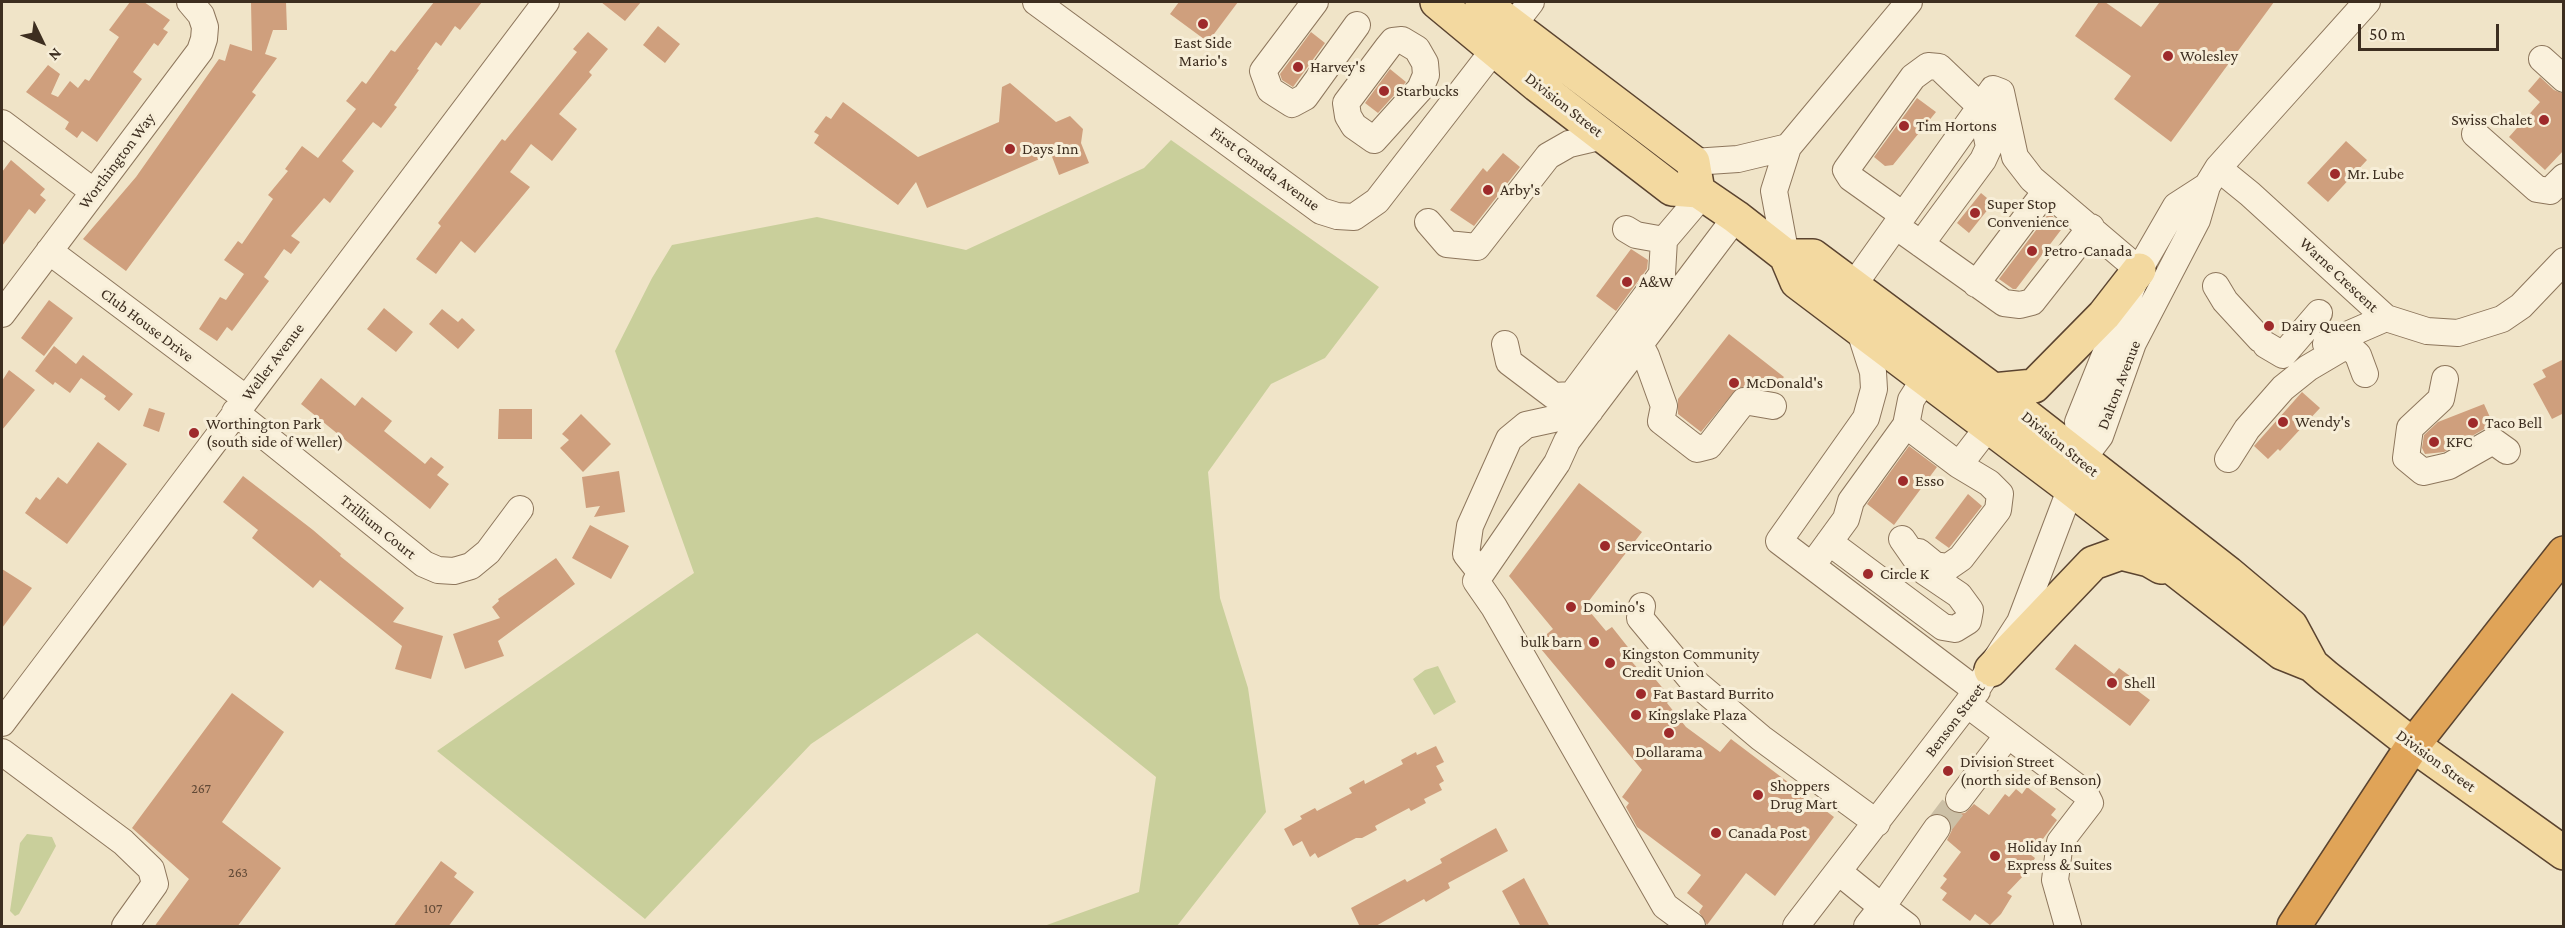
<!DOCTYPE html>
<html>
<head>
<meta charset="utf-8">
<style>
	body { margin:0 }
	#map { position:relative; width:2565px; height:928px; overflow:hidden; background:#f0e4c8; font-family:"Crimson Pro",serif }
	canvas { display:block }
	.frame { position:absolute; inset:0; border:3px solid #3d2e20; pointer-events:none }
	.north { position:absolute; left:12px; top:12px; width:60px; height:60px; -webkit-text-stroke:4px #f7eed8; paint-order:stroke; rotate:133deg; font-size:16px; font-weight:700; line-height:24px; text-align:center; color:#3d2e20 }
	.north::after { content:''; display:block; margin:auto; width:21px; height:27px; background:#3d2e20; clip-path:polygon(50% 0,100% 100%,50% 72%,0 100%) }
	.scale { position:absolute; left:2358px; top:24px; width:141px; height:27px; box-sizing:border-box; border:3px solid #3d2e20; border-top:0; padding-left:8px; font-size:18px; line-height:21px; white-space:nowrap; color:#3d2e20; -webkit-text-stroke:4px #f7eed8; paint-order:stroke }
</style>
</head>
<body>
<div id="map">
<canvas width="2565" height="928"></canvas>
<div class="frame"></div>
<div class="north">N</div>
<div class="scale">50 m</div>
</div>
<script>
const ctx = document.querySelector('canvas').getContext('2d');
ctx.lineJoin = 'round';
function paint(path, color) {
  ctx.fillStyle = color;
  ctx.fill(path, 'evenodd');
}
function shape(rows) {
  const path = new Path2D();
  for (const r of rows) {
    path.moveTo(r[0], r[1]);
    for (let i = 2; i < r.length; i += 2) path.lineTo(r[i], r[i + 1]);
  }
  return path;
}
function trace(path, color, width, dash) {
  ctx.strokeStyle = color;
  ctx.lineWidth = width;
  ctx.lineCap = dash ? 'butt' : 'round';
  ctx.setLineDash(dash || []);
  ctx.stroke(path);
}
function drawText(font, color, halo, rows, align = 'center') {
  ctx.font = font + ' "Crimson Pro",serif';
  ctx.lineWidth = 6;
  ctx.setLineDash([]);
  ctx.textBaseline = 'middle';
  ctx.strokeStyle = halo;
  ctx.fillStyle = color;
  for (const [text, x, y, turn = 0] of rows) {
    ctx.save();
    ctx.translate(x, y);
    ctx.rotate((+turn || 0) * Math.PI / 180);
    ctx.textAlign = isNaN(turn) ? turn : align;
    if (halo) ctx.strokeText(text, 0, 0);
    ctx.fillText(text, 0, 0);
    ctx.restore();
  }
}
const green = shape([
	[1171,140,1379,287,1325,358,1271,384,1208,472,1220,598,1248,688,1266,812,1177,926,1044,926,1139,892,1156,777,977,633,811,744,645,919,437,751,694,573,615,351,652,278,672,245,817,217,966,250,1144,168],
	[1438,666,1456,702,1434,715,1413,679,1425,670],
	[27,834,52,837,56,846,19,914,15,916,10,911,20,843]
]);
const building = shape([
	[130,2,144,2,170,20,163,29,168,32,158,46,154,43,133,72,142,79,97,142,82,131,77,138,65,129,69,122,26,92,48,65,60,74,51,94,58,97,70,81,78,88,85,79,89,81,119,37,109,30],
	[251,2,286,2,287,30,273,30,265,54,277,58,252,92,256,95,126,271,83,239,136,177,219,59,225,61,230,44,252,51],
	[434,2,482,2,460,30,455,26,441,46,436,42,417,69,419,70,394,105,397,107,381,128,373,122,342,161,354,171,330,203,324,198,291,236,300,242,291,254,284,249,264,277,269,281,232,331,227,327,217,341,199,329,220,297,226,300,244,274,224,260,238,241,242,244,273,199,268,195,288,171,285,169,302,146,318,158,356,109,346,101,362,81,366,84,391,50,395,52],
	[601,2,641,2,625,21],
	[1179,2,1238,2,1208,42,1170,14],
	[2099,2,2105,2,2141,27,2160,2,2274,2,2171,142,2114,99,2131,76,2075,36],
	[658,26,680,44,665,63,643,45],
	[588,32,608,49,589,72,592,75,559,114,577,129,552,161,531,144,510,172,530,187,475,253,461,241,436,274,416,259,441,226,438,223,502,139,505,141,577,52,573,49],
	[1311,32,1325,43,1293,87,1282,80,1280,74],
	[1390,69,1406,82,1378,113,1365,103],
	[2540,77,2554,90,2564,94,2564,150,2545,170,2509,137,2540,102,2528,91],
	[1010,83,1056,122,1070,116,1083,129,1081,143,1089,163,1059,175,1051,154,927,208,916,182,898,205,814,143,819,135,814,132,826,116,831,119,843,102,918,157,999,122,1002,87],
	[1917,98,1936,112,1893,165,1885,166,1874,157],
	[2346,141,2367,160,2328,202,2307,183],
	[1503,153,1520,167,1474,226,1450,210,1483,168,1487,172],
	[11,160,45,189,40,195,46,200,35,214,29,209,2,246,2,172],
	[1981,193,1993,203,1969,233,1957,223],
	[2049,213,2064,226,2016,289,2013,289,1999,279],
	[1631,249,1648,260,1647,269,1616,311,1596,296],
	[49,300,73,318,44,356,21,338],
	[384,308,413,332,396,352,367,329],
	[442,309,458,322,462,318,475,330,458,349,429,324],
	[1729,334,1784,377,1772,391,1738,387,1701,432,1678,414,1678,399],
	[54,346,76,364,83,355,133,394,119,411,104,399,106,396,81,378,70,393,55,382,53,385,35,371],
	[2564,359,2564,413,2552,419,2533,384,2546,377,2542,370],
	[9,370,35,390,2,430,2,381],
	[321,378,355,406,362,397,392,421,384,431,425,464,431,457,444,467,437,475,449,484,430,509,301,404],
	[2302,392,2320,408,2280,451,2278,449,2268,459,2254,446],
	[2484,404,2494,426,2486,428,2444,452,2425,454,2422,448,2424,435,2438,422],
	[149,408,165,413,159,432,143,426],
	[499,409,532,409,532,439,498,439],
	[581,414,611,444,583,472,560,448,569,440,562,434],
	[98,442,127,464,67,544,25,513,36,497,40,500,58,477,67,484],
	[1909,446,1937,467,1894,525,1867,504],
	[619,471,625,512,594,517,600,506,586,508,582,477],
	[243,476,313,530,341,554,340,556,404,608,393,622,443,636,431,679,395,669,402,646,320,580,313,588,252,538,258,530,223,502],
	[1579,483,1642,532,1585,606,1606,631,1612,627,1631,651,1626,655,1646,678,1651,674,1671,698,1667,703,1686,727,1720,752,1731,739,1834,817,1775,896,1746,873,1707,925,1699,912,1703,906,1687,893,1701,875,1637,827,1626,807,1629,803,1622,797,1642,770,1536,643,1553,629,1509,576],
	[1968,494,1982,506,1949,548,1935,538],
	[590,525,629,546,611,579,572,558],
	[556,558,575,584,498,641,504,656,465,669,453,634,500,618,492,607,499,601,498,599],
	[2,569,32,588,2,628],
	[2075,644,2114,674,2119,668,2134,679,2130,685,2150,700,2130,726,2055,669],
	[232,693,284,732,222,822,281,868,237,927,154,927,189,879,132,828],
	[1436,746,1444,762,1436,766,1444,781,1439,784,1442,790,1424,799,1426,803,1411,811,1409,808,1375,826,1377,830,1362,838,1356,838,1318,858,1315,853,1310,857,1302,841,1293,846,1284,829,1302,819,1300,816,1315,808,1317,811,1352,793,1349,788,1364,780,1365,784,1403,764,1401,760,1416,752,1417,755],
	[2027,787,2056,809,2051,815,2057,820,2031,855,2035,858,2026,873,2007,893,2012,896,2001,914,1990,925,1975,914,1970,921,1942,900,1947,893,1940,888,1947,879,1943,876,1961,852,1947,840,1952,830,1950,821,1945,815,1937,813,1945,803,1949,810,1956,814,1965,813,1974,804,1989,815,2005,794,2009,797,2016,789,2022,794],
	[1496,828,1508,851,1448,883,1450,888,1426,902,1424,899,1374,927,1360,927,1351,908,1405,879,1407,882,1442,863,1440,859],
	[441,861,457,873,454,877,474,892,448,927,393,927],
	[1524,878,1534,897,1550,927,1521,927,1502,891]
]);
const minorTunnel = shape([
	[1937,828,1959,799]
]);
const minor = shape([
	[1036,2,1321,211,1337,216,1354,217,1377,201,1531,2],
	[1315,2,1263,71,1270,90,1292,104,1305,97,1357,25],
	[1402,40,1417,49,1425,63,1426,75,1420,89,1374,140,1354,126,1348,116,1346,103,1388,47,1393,41,1402,40],
	[2542,59,2564,79],
	[2,123,94,192],
	[2475,134,2537,189,2550,191,2564,177],
	[1693,162,1738,159,1788,147],
	[2218,168,2250,194,2386,318,2427,331,2458,333,2502,319,2521,306,2564,261],
	[1903,215,1851,178,1846,170,1913,77,1928,66,1939,67,1981,107,1989,147,1983,160,1921,244],
	[1428,222,1447,244,1477,247,1548,156,1569,144,1603,136],
	[1626,229,1636,235,1664,240,1703,194],
	[1907,234,2004,303,2020,305,2032,302,2091,227],
	[49,251,245,398],
	[1786,256,1774,191,1788,147,1909,2],
	[1976,284,2046,191],
	[1853,286,1993,89,2001,92,2015,157,2032,179,2139,270],
	[2216,286,2225,301,2260,339],
	[2,314,200,51,204,39,205,27,201,15,190,2],
	[1859,328,1873,372,1874,389,1866,418,1779,541,1977,691],
	[1505,344,1509,362,1554,396,1572,395,1662,274,1664,240],
	[2326,344,2386,318],
	[1640,345,1646,356,1664,406,1661,421,1697,449,1709,446,1744,401,1773,406],
	[2266,345,2283,355,2319,313],
	[1925,378,1911,400,1906,425,1959,465,1989,426],
	[2445,379,2441,399,2410,428,2406,458,2423,472,2449,466,2493,441,2507,451],
	[235,412,424,564,438,570,454,571,471,566,488,552,520,509],
	[2228,459,2247,429,2283,388,2308,368,2347,345,2358,355,2365,374],
	[2081,461,2078,422,2139,270,2176,206,2207,186],
	[1829,542,1943,627,1955,629,1968,621,1970,610,1959,595,1925,572,1902,539],
	[1919,552,1935,565,1948,567,1961,558,1998,510,2000,494,1989,483,1959,465],
	[1819,556,1846,519,1851,501,1906,425],
	[1481,573,1466,554,1470,526,1509,439,1526,425,1590,411],
	[1642,606,1640,618,1690,678,1761,738,1877,823],
	[1967,704,2085,793,2090,803,2060,842,2055,880,2068,926],
	[2,723,546,2],
	[2,752,123,842,151,869,155,884,125,926],
	[1959,799,2008,735],
	[1840,873,1882,907,1867,926],
	[1692,926,1665,906,1494,607,1476,581,1557,463,1567,441,1736,217],
	[1796,926,1967,704,2020,622,2081,461,2100,436,2133,343,2197,220,2207,186,2218,168,2367,2],
	[1907,926,1882,907,1937,828]
]);
const major = shape([
	[1437,2,1537,85,1672,189,1698,191,1736,217,1786,256,1797,282,2070,488,2282,653,2312,665],
	[1482,2,1693,162,1698,191],
	[1786,256,1813,256,1993,390,2228,573,2291,626,2312,665,2326,677,2413,745,2564,853],
	[1993,390,2034,386,2104,315,2139,270],
	[1991,670,2093,563,2121,553,2149,560,2161,567]
]);
const highway = shape([
	[2294,926,2413,745,2564,553]
]);
const markers = [
	[1203,24,6,"#9e2a2b"],
	[2168,56,6,"#9e2a2b"],
	[1298,67,6,"#9e2a2b"],
	[1384,91,6,"#9e2a2b"],
	[2544,120,6,"#9e2a2b"],
	[1904,126,6,"#9e2a2b"],
	[1010,149,6,"#9e2a2b"],
	[2335,174,6,"#9e2a2b"],
	[1488,190,6,"#9e2a2b"],
	[1975,213,6,"#9e2a2b"],
	[2032,251,6,"#9e2a2b"],
	[1627,282,6,"#9e2a2b"],
	[2269,326,6,"#9e2a2b"],
	[1734,383,6,"#9e2a2b"],
	[2283,422,6,"#9e2a2b"],
	[2473,423,6,"#9e2a2b"],
	[194,433,6,"#9e2a2b"],
	[2434,442,6,"#9e2a2b"],
	[1903,481,6,"#9e2a2b"],
	[1605,546,6,"#9e2a2b"],
	[1868,574,6,"#9e2a2b"],
	[1571,607,6,"#9e2a2b"],
	[1594,642,6,"#9e2a2b"],
	[1610,663,6,"#9e2a2b"],
	[2112,683,6,"#9e2a2b"],
	[1641,694,6,"#9e2a2b"],
	[1636,715,6,"#9e2a2b"],
	[1669,733,6,"#9e2a2b"],
	[1948,771,6,"#9e2a2b"],
	[1758,795,6,"#9e2a2b"],
	[1716,833,6,"#9e2a2b"],
	[1995,856,6,"#9e2a2b"]
];
const numberNames = [
	["267",201,789],
	["263",238,873],
	["107",433,909]
];
const poiNames = [
	["East Side",1203,43,"center"],
	["Mario's",1203,61,"center"],
	["Wolesley",2180,56],
	["Harvey's",1310,67],
	["Starbucks",1396,91],
	["Swiss Chalet",2532,120,"right"],
	["Tim Hortons",1916,126],
	["Days Inn",1022,149],
	["Mr. Lube",2347,174],
	["Arby's",1500,190],
	["Super Stop",1987,204],
	["Convenience",1987,222],
	["Petro-Canada",2044,251],
	["A&W",1639,282],
	["Dairy Queen",2281,326],
	["McDonald's",1746,383],
	["Wendy's",2295,422],
	["Taco Bell",2485,423],
	["Worthington Park",206,424],
	["(south side of Weller)",206,442],
	["KFC",2446,442],
	["Esso",1915,481],
	["ServiceOntario",1617,546],
	["Circle K",1880,574],
	["Domino's",1583,607],
	["bulk barn",1582,642,"right"],
	["Kingston Community",1622,654],
	["Credit Union",1622,672],
	["Shell",2124,683],
	["Fat Bastard Burrito",1653,694],
	["Kingslake Plaza",1648,715],
	["Dollarama",1669,752,"center"],
	["Division Street",1960,762],
	["(north side of Benson)",1960,780],
	["Shoppers",1770,786],
	["Drug Mart",1770,804],
	["Canada Post",1728,833],
	["Holiday Inn",2007,847],
	["Express & Suites",2007,865]
];
const streetNames = [
	["Division Street",1564,105,38],
	["Worthington Way",117,161,-53],
	["First Canada Avenue",1265,169,36],
	["Warne Crescent",2339,275,43],
	["Club House Drive",147,325,37],
	["Weller Avenue",273,362,-53],
	["Dalton Avenue",2119,385,-69],
	["Division Street",2060,444,39],
	["Trillium Court",378,527,39],
	["Benson Street",1955,720,-53],
	["Division Street",2436,761,36]
];
paint(green, '#c9cf9b');
paint(building, '#cf9f7d');
trace(minorTunnel, '#ccc0a6', 26, [26, 13]);
trace(minor, '#8d765c', 28);
trace(major, '#5b4430', 36);
trace(highway, '#5b4430', 36);
trace(minor, '#faf1dc', 26);
trace(major, '#f3d9a0', 33);
trace(highway, '#e0a458', 33);
for (const [x, y, r, color] of markers) {
  const dot = new Path2D();
  dot.arc(x, y, r, 0, 2 * Math.PI);
  ctx.fillStyle = color;
  ctx.fill(dot);
  trace(dot, '#f7eed8', 2);
}
drawText('14px', '#624a37', null, numberNames);
drawText('16px', '#3d2e20', '#f7eed8', poiNames, 'left');
drawText('16px', '#3d2e20', '#f7eed8', streetNames);
</script>
</body>
</html>
